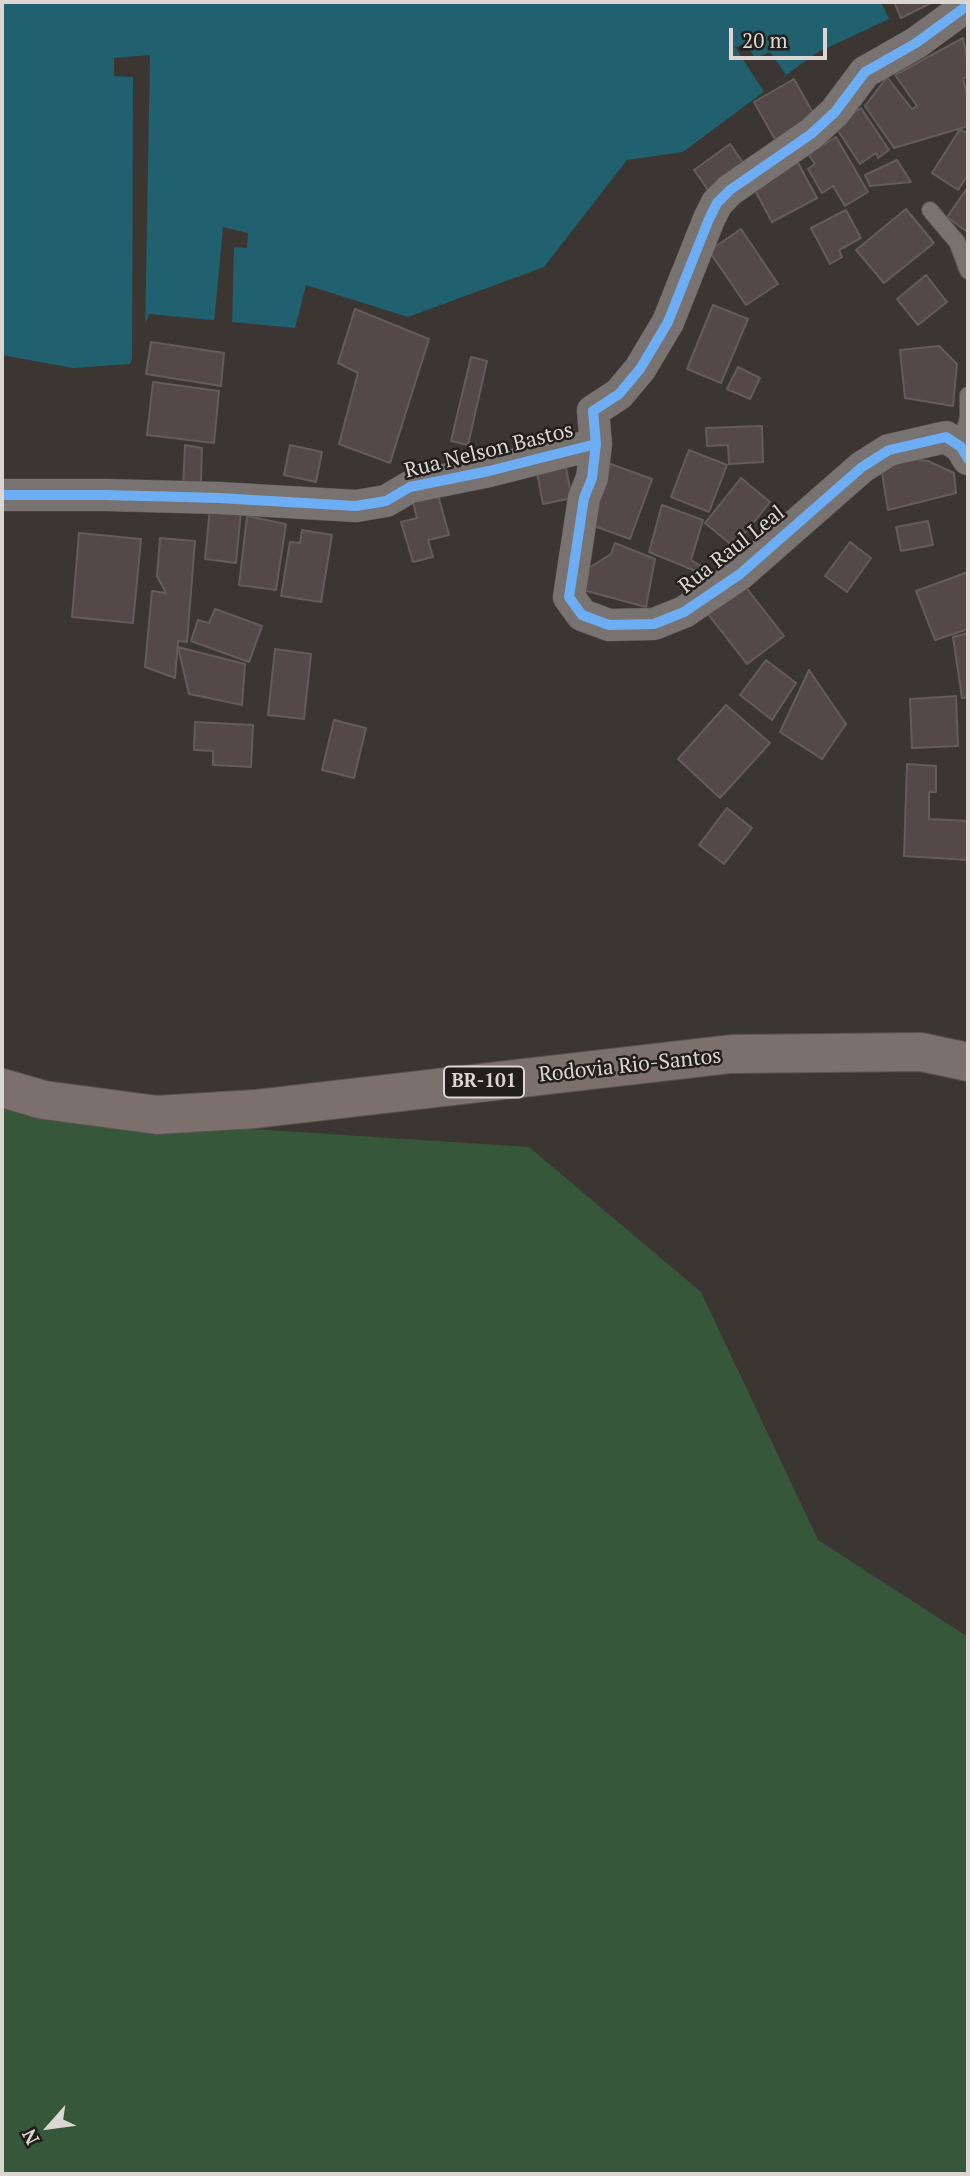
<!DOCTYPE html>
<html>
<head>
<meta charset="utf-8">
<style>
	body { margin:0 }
	#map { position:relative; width:970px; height:2176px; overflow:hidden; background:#3c3632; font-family:"PT Serif",serif }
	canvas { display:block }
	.frame { position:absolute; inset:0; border:4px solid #dcd6d2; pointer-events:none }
	.north { position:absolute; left:14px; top:2092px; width:70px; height:70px; -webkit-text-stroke:5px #221e1b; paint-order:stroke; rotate:242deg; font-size:19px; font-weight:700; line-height:28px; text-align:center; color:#dcd6d2 }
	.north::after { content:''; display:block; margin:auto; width:24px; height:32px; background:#dcd6d2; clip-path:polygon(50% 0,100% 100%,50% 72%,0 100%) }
	.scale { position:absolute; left:729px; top:28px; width:98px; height:32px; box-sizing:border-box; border:4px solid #dcd6d2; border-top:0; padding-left:9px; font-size:21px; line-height:24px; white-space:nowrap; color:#dcd6d2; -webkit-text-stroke:5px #221e1b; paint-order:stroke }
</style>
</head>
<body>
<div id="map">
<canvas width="970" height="2176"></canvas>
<div class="frame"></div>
<div class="north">N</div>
<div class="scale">20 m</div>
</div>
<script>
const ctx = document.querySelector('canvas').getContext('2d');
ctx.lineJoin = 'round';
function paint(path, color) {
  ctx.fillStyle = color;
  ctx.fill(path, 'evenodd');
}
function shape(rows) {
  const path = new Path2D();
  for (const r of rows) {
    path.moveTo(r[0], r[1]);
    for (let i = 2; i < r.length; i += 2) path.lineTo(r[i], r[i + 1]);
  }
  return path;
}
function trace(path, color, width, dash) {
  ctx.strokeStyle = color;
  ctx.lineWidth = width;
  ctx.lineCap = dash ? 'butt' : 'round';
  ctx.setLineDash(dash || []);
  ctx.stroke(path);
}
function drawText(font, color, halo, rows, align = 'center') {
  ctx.font = font + ' "PT Serif",serif';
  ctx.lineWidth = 5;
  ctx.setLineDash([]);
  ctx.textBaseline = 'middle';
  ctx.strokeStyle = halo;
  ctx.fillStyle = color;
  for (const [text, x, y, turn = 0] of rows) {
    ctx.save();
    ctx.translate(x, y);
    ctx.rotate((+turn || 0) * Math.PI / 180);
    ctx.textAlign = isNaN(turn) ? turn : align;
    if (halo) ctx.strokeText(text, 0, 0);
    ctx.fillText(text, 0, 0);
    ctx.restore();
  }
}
const green = shape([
	[2,1070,128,1121,529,1147,701,1292,818,1540,968,1637,968,2174,2,2174]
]);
const water = shape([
	[2,2,881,2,889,19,816,53,683,152,627,160,544,267,408,317,306,285,295,328,149,314,130,364,73,368,2,355]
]);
const pier = shape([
	[746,44,755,58,770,52,786,75,764,92,735,47],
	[150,55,145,335,132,367,133,77,114,76,114,58],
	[223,227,248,233,247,248,234,247,232,325,214,323]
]);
const building = shape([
	[894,2,933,2,901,18,894,2],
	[963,38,968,64,968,75,963,79,968,99,968,126,894,148,865,106,887,77,912,109,917,106,895,75,963,38],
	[794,79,817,120,777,143,754,102,794,79],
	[861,108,889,150,878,158,876,153,860,164,834,125,861,108],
	[960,129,968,134,968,175,958,190,932,173,960,129],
	[836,137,868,192,845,206,833,186,822,193,808,169,815,164,808,154,836,137],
	[730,144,744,164,708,190,694,170,730,144],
	[796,159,817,198,772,222,751,183,796,159],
	[897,160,911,182,870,186,865,175,897,160],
	[968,187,968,227,966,231,947,217,968,187],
	[906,209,934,243,884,283,856,250,906,209],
	[846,210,861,238,839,250,842,257,830,264,811,228,846,210],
	[741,229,778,284,746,305,709,251,741,229],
	[926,275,947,302,918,325,897,299,926,275],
	[713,305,748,319,721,383,687,369,713,305],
	[355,309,429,339,390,463,339,444,358,373,338,363,355,309],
	[151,342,224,353,221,386,146,374,151,342],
	[939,346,957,364,953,406,905,398,900,350,939,346],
	[471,357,487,361,468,445,451,441,471,357],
	[738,367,760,378,750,399,727,389,738,367],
	[153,382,219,391,214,443,147,435,153,382],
	[762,426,763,462,729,464,728,445,707,446,706,428,762,426],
	[185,445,202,448,201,482,183,487,185,445],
	[290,445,322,452,316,482,284,475,290,445],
	[689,450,727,465,709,512,671,497,689,450],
	[907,458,928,461,954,473,956,493,888,510,881,467,907,458],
	[565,463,572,498,543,504,536,468,565,463],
	[608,463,652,479,630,539,586,523,608,463],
	[741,478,770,502,734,547,705,523,741,478],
	[437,491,449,535,428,540,433,557,413,562,401,522,417,518,412,498,437,491],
	[662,505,703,520,691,560,701,566,698,572,649,552,662,505],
	[210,508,241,511,236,563,205,559,210,508],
	[247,516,286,524,276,590,239,585,247,516],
	[928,521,933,545,901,551,896,527,928,521],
	[302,530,332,535,321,602,281,596,290,542,300,543,302,530],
	[79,533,141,539,133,623,72,617,79,533],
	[160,538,195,541,187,642,178,641,175,678,145,667,152,591,166,593,157,576,160,538],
	[850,542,871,558,847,592,825,576,850,542],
	[615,543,655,559,646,607,583,590,587,569,611,554,615,543],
	[968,572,968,629,935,640,916,591,968,572],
	[741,581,784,636,747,664,704,609,741,581],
	[215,609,262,626,249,662,191,641,198,620,209,623,215,609],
	[968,633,968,697,962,698,953,637,968,633],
	[178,647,245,664,242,705,189,694,178,647],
	[275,649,311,654,304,719,268,715,275,649],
	[766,660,796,683,772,720,740,695,766,660],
	[809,670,846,724,822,759,780,732,809,670],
	[956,696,958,746,912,748,910,699,956,696],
	[726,705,770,743,720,798,678,759,726,705],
	[334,720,366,728,354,778,322,770,334,720],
	[195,722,253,725,251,767,213,765,213,751,194,750,195,722],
	[907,764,936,766,936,792,929,792,929,819,968,821,968,860,904,856,907,764],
	[727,808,752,828,724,864,699,845,727,808]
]);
const service = shape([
	[930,210,957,242,968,271],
	[961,447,968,417,968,395]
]);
const minor = shape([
	[968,5,916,43,865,72,835,112,811,134,730,190,717,203,709,219,668,322,640,369,619,394,593,411,596,444,592,478,584,498,569,597,582,615,609,625,654,624,684,612,740,574,862,467,889,450,946,437,961,447,968,459],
	[2,495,106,495,219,498,356,506,386,501,410,487,489,471,596,444]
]);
const trunk = shape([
	[2,1088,44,1100,157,1115,255,1109,731,1054,921,1052,968,1062]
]);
const cycleway = shape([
	[968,5,916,43,865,72,835,112,811,134,730,190,717,203,709,219,668,322,640,369,619,394,593,411,596,444,592,478,584,498,569,597,582,615,609,625,654,624,684,612,740,574,862,467,889,450,946,437,961,447,968,459],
	[2,495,106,495,219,498,356,506,386,501,410,487,489,471,596,444]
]);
const shields = [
	[484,1082,80]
];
const shieldNames = [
	["BR-101",484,1082]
];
const streetNames = [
	["Rua Nelson Bastos",489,451,-14],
	["Rua Raul Leal",732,550,-38],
	["Rodovia Rio-Santos",630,1066,-6]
];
paint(green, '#37573a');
paint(water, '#21606e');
paint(pier, '#3c3632');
paint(building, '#554849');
trace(building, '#625d5c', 2);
trace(service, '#57534f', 18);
trace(minor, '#57534f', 33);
trace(trunk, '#57534f', 40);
trace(service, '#787371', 16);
trace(minor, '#787371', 32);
trace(trunk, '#7c706c', 38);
trace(cycleway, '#6dadf4', 10);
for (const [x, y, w] of shields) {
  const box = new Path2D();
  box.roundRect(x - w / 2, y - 15.5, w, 31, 5);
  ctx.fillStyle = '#221e1b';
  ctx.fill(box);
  trace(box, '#dcd6d2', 2);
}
drawText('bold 19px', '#dcd6d2', null, shieldNames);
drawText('21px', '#dcd6d2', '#221e1b', streetNames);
</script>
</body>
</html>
